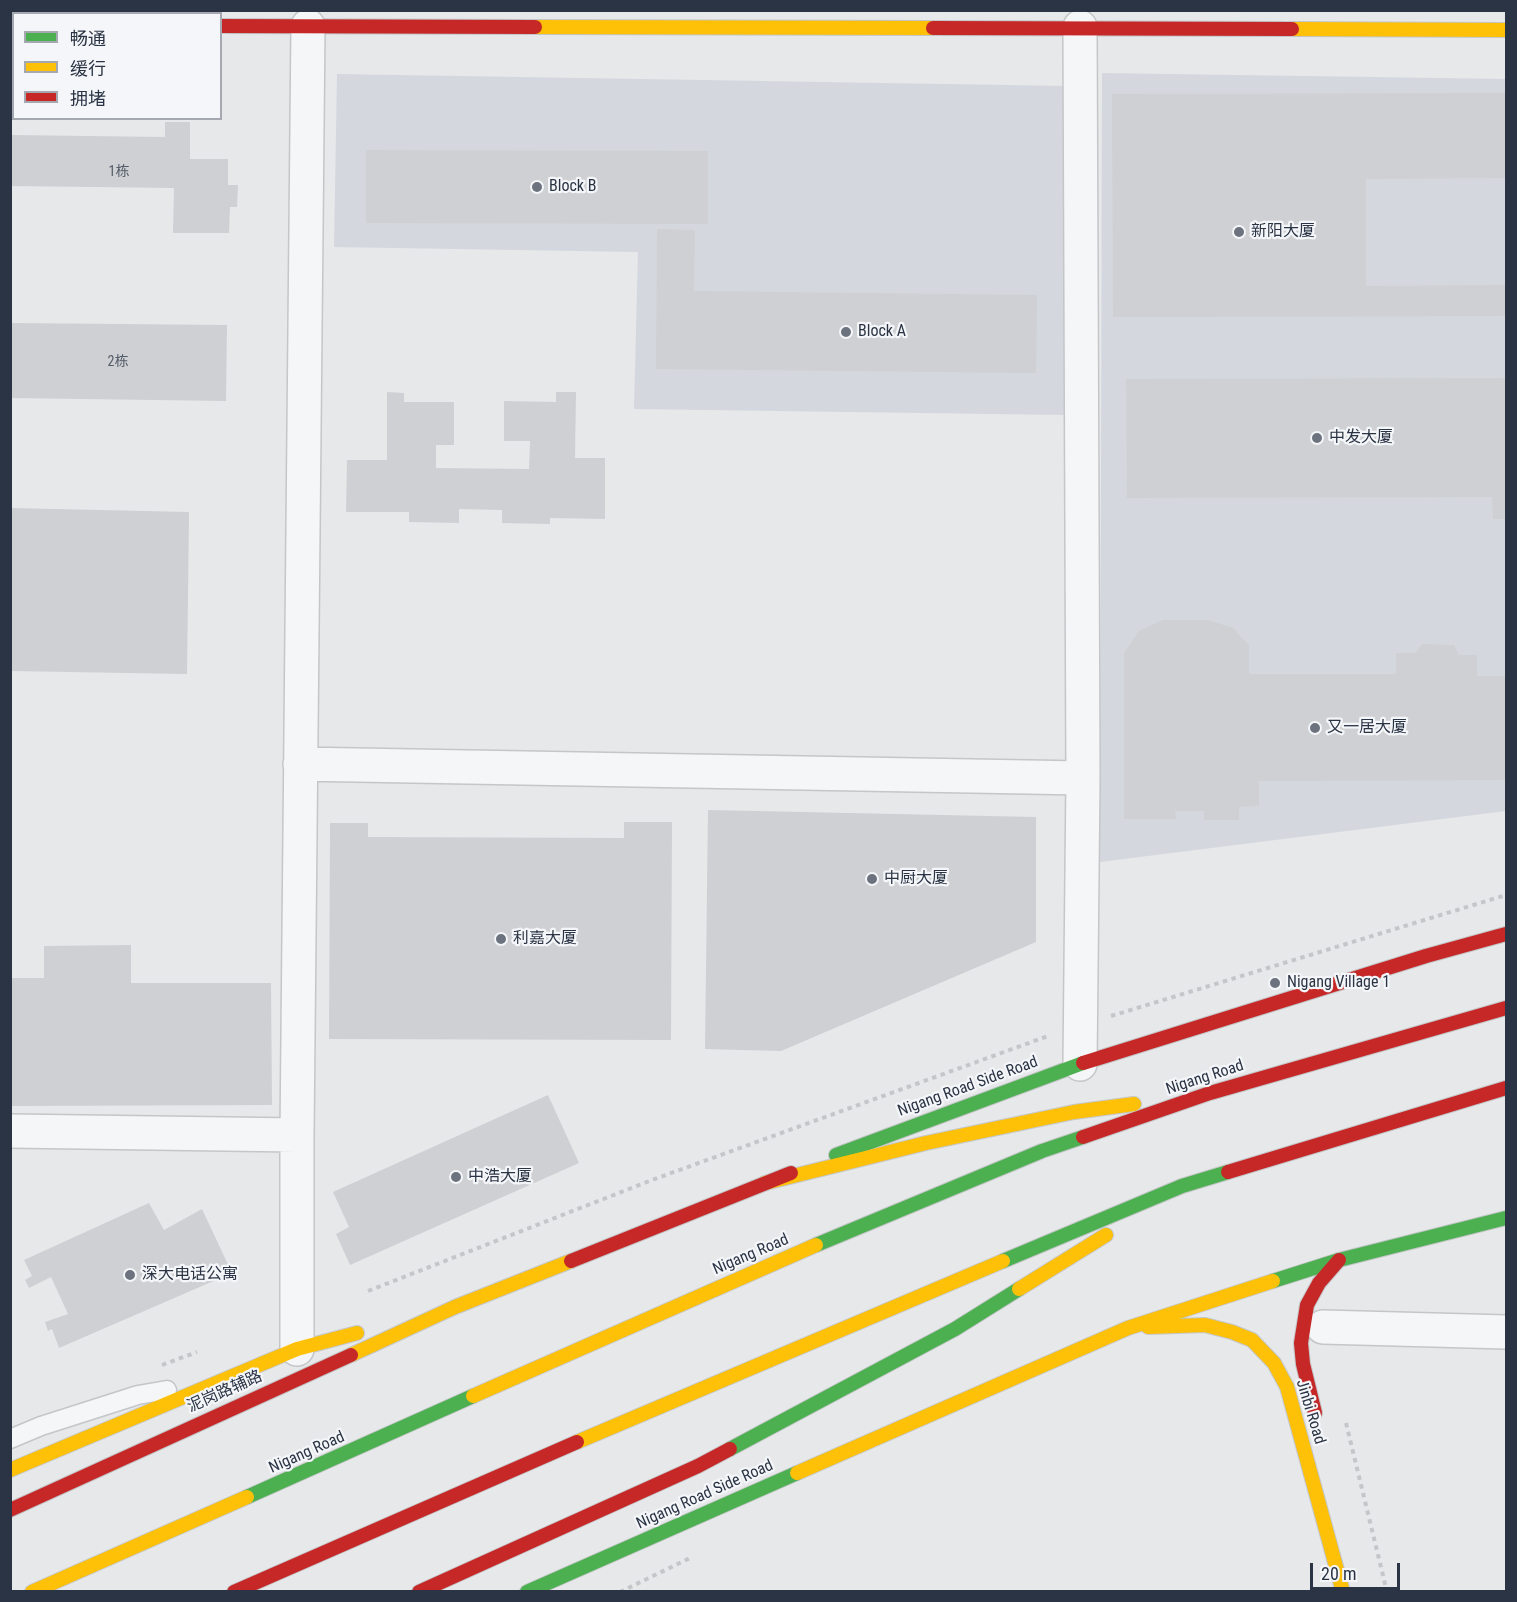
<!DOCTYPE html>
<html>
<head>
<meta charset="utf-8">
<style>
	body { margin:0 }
	#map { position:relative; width:1517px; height:1602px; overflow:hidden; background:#e6e8ea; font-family:"Roboto Condensed","Noto Sans SC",sans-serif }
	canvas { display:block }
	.frame { position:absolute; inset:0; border:12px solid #2b3445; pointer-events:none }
	.legend { position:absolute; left:12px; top:12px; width:210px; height:108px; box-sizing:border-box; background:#f4f6f9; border:2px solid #a4a8b1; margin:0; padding:8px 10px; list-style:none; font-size:18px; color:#2b3445 }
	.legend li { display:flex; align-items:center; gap:12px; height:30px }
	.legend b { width:30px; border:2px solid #a4a8b1 }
	.scale { position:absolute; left:1310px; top:1563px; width:90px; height:27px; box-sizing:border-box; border:3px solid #2b3445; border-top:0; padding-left:8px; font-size:18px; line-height:21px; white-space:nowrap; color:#2b3445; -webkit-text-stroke:4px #f4f6f9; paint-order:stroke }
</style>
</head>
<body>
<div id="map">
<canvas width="1517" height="1602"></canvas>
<div class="frame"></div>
<ul class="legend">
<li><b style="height:8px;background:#4caf50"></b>畅通</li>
<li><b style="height:8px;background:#ffc107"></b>缓行</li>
<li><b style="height:8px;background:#c62828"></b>拥堵</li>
</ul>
<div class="scale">20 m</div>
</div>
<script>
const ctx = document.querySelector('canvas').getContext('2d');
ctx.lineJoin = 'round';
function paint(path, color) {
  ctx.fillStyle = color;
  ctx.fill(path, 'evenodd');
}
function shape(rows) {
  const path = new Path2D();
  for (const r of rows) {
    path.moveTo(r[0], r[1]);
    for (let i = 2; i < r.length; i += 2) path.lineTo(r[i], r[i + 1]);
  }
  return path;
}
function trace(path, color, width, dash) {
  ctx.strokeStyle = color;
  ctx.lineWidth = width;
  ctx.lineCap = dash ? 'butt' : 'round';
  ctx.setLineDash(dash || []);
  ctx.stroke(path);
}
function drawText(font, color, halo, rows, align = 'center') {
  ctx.font = font + ' "Roboto Condensed","Noto Sans SC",sans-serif';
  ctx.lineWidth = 4.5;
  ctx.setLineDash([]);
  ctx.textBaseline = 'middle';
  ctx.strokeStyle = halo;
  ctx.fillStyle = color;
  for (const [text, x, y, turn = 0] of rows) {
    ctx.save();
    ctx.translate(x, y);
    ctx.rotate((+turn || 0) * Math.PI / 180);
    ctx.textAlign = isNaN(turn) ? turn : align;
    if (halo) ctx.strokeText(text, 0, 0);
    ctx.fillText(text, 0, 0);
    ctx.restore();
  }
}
const built = shape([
	[1102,73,1506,79,1506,811,1100,862],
	[337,74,1066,86,1064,415,634,409,638,252,334,247]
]);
const building = shape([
	[1506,93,1506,178,1366,179,1366,286,1506,285,1506,316,1113,317,1112,94],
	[165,122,190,122,190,159,228,159,228,185,238,185,237,207,230,207,229,233,173,233,174,188,10,186,10,135,165,137],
	[366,150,708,151,708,224,366,223],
	[657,229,695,230,694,291,1037,295,1036,373,656,369],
	[10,323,227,325,226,401,10,398],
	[1506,378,1506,519,1493,519,1492,497,1127,498,1126,379],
	[387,392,404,393,404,402,454,402,454,445,436,445,436,468,529,469,530,441,504,441,504,401,556,402,556,392,576,392,575,458,605,458,605,519,550,518,550,524,502,523,502,510,459,509,459,523,409,522,409,512,346,512,347,460,387,460],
	[10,508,189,512,187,674,10,671],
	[1163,620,1208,620,1233,628,1249,646,1249,674,1396,674,1396,653,1416,653,1422,644,1454,645,1459,655,1477,655,1477,676,1506,676,1506,780,1259,781,1259,806,1239,807,1239,820,1204,820,1204,811,1175,811,1176,819,1124,819,1124,653,1139,631],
	[708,810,1036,817,1036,942,781,1051,705,1049],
	[624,822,672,822,671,1040,329,1039,330,823,368,823,368,837,624,838],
	[131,945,131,983,271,983,272,1105,10,1106,10,978,44,978,44,946],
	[548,1095,579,1163,350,1265,336,1234,349,1227,333,1192],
	[149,1203,164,1230,202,1209,232,1273,59,1348,52,1329,48,1331,45,1322,68,1314,51,1277,29,1288,25,1280,32,1276,24,1260]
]);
const path = shape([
	[1111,1016,1506,895],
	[368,1291,652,1180,1048,1036],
	[162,1365,197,1352],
	[1346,1423,1387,1592],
	[620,1592,690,1558]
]);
const lane = shape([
	[10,1439,41,1426,138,1395,167,1390]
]);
const street = shape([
	[1080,27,1083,778,1080,1064],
	[300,764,1083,778],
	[10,1131,297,1135],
	[1323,1327,1506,1332],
	[297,1349,297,1135,308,26]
]);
const fast = shape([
	[836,1155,1083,1063],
	[816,1245,1042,1151,1083,1137],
	[1003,1261,1182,1186,1228,1172],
	[1273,1281,1339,1260,1506,1218],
	[730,1449,955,1329,1019,1289],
	[247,1497,473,1396],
	[527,1592,797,1473]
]);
const slow = shape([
	[10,26,14,26],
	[535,27,933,28],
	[1292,29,1506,30],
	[765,1183,926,1143,1074,1112,1134,1104],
	[1019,1289,1106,1235],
	[1148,1327,1205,1325,1232,1332,1252,1340,1274,1363,1287,1387,1343,1592],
	[351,1355,455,1307,571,1261],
	[473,1396,816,1245],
	[577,1442,1003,1261],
	[10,1470,297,1349,357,1333],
	[797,1473,1128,1328,1273,1281],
	[32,1592,247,1497]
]);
const jam = shape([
	[220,26,535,27],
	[933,28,1292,29],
	[1083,1063,1426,956,1506,934],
	[1083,1137,1210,1093,1506,1008],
	[1228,1172,1506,1088],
	[571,1261,791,1173],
	[1315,1413,1303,1364,1301,1343,1307,1305,1319,1283,1339,1260],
	[10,1510,351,1355],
	[234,1592,577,1442],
	[419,1592,698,1466,730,1449]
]);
const markers = [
	[537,187,6,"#6c737f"],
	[1239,232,6,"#6c737f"],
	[846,332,6,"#6c737f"],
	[1317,438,6,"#6c737f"],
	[1315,728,6,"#6c737f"],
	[872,879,6,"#6c737f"],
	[501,939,6,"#6c737f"],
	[1275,983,6,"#6c737f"],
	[456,1177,6,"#6c737f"],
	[130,1275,6,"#6c737f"]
];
const numberNames = [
	["1栋",119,172],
	["2栋",118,362]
];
const poiNames = [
	["Block B",549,187],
	["新阳大厦",1251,232],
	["Block A",858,332],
	["中发大厦",1329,438],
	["又一居大厦",1327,728],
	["中厨大厦",884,879],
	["利嘉大厦",513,939],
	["Nigang Village 1",1287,983],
	["中浩大厦",468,1177],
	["深大电话公寓",142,1275]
];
const streetNames = [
	["Nigang Road",1205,1078,-18],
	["Nigang Road Side Road",968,1087,-20],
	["Nigang Road",751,1255,-23],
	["泥岗路辅路",225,1392,-24],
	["Jinbi Road",1310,1412,73],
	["Nigang Road",307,1453,-24],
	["Nigang Road Side Road",705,1495,-24]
];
paint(built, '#d4d7dd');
paint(building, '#ced0d3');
trace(lane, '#c4c6c8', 21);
trace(street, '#c4c6c8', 36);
trace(fast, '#c4c6c8', 16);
trace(slow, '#c4c6c8', 16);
trace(jam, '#c4c6c8', 16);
trace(path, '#c5c6ca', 4, [4.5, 4.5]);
trace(lane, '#f5f6f7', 18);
trace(street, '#f5f6f7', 33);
trace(fast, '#4caf50', 14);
trace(slow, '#ffc107', 14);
trace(jam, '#c62828', 14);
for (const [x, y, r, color] of markers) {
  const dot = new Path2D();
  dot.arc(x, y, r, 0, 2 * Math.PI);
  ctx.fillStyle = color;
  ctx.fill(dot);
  trace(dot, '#f4f6f9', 2);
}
drawText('14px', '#545c69', null, numberNames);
drawText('16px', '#2b3445', '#f4f6f9', poiNames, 'left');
drawText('16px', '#2b3445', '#f4f6f9', streetNames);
</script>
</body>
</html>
